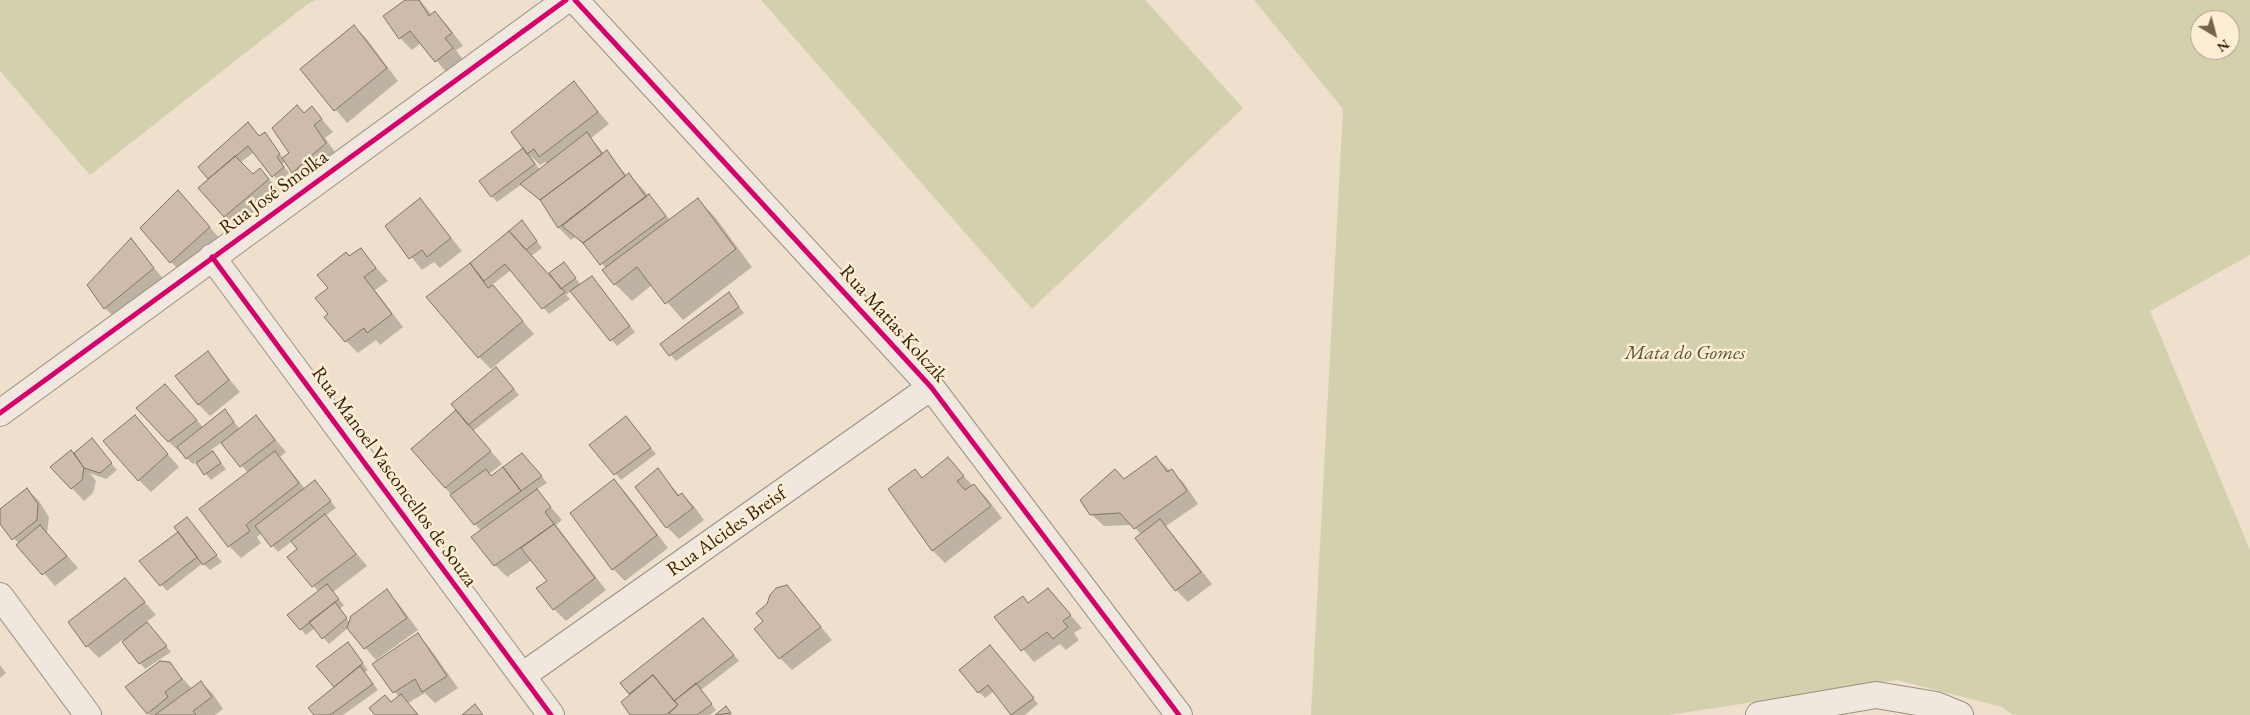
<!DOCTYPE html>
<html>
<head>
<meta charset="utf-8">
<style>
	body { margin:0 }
	#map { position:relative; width:2250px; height:715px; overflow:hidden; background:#eee0cc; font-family:"EB Garamond",serif }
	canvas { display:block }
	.north { position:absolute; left:2190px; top:10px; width:50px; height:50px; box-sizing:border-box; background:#fdedd5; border:1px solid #ad9b82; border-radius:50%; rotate:143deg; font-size:14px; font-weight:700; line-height:20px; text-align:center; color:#351f05 }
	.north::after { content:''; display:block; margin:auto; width:18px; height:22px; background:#76634b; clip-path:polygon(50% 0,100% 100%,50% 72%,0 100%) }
</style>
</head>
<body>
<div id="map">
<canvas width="2250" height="715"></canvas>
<div class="north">N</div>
</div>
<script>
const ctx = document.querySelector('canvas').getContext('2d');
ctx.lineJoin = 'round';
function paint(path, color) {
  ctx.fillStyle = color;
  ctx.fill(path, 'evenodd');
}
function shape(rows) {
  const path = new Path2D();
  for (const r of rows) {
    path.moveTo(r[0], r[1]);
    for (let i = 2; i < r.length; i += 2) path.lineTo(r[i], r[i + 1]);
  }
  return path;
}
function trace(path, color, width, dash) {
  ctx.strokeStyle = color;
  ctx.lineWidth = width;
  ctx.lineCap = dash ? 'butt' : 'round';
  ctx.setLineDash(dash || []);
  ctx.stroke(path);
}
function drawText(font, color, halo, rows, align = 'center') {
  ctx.font = font + ' "EB Garamond",serif';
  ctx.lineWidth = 5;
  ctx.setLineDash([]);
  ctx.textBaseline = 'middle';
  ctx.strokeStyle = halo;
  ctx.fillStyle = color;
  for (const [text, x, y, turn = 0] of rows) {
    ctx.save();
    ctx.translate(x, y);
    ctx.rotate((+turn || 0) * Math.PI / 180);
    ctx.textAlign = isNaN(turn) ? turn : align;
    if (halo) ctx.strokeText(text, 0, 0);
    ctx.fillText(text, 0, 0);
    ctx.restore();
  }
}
const green = shape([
	[0,0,316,0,305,6,90,175,0,71],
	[761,0,1145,0,1243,108,1032,309],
	[1254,0,2250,0,2250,255,2150,311,2250,550,2250,715,2013,715,2002,707,1897,680,1669,715,1311,715,1343,109],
	[2200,20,2230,20,2230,50,2200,50]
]);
const shadow = shape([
	[407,0,420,0,432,15,435,13,447,25,463,46,456,50,464,61,448,74,421,43,412,50,400,38],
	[354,26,366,38,398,81,347,123,302,69],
	[574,83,609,124,591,138,604,154,607,152,627,176,629,175,641,187,670,220,698,200,715,217,752,267,683,320,652,285,632,301,615,284,606,268,589,249,575,237,571,240,559,228,544,204,522,184,497,202,492,196,523,150],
	[530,155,540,165,545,162,548,164,540,170],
	[312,108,333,132,325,138,337,155,305,184,285,161,282,164,289,173,279,182,254,152,240,163,253,176,260,170,280,191,237,228,199,188,210,179,200,167,248,123,260,137,265,134,283,158,291,153,305,115],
	[178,191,221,240,183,274,171,262],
	[420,200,462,251,440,268,434,262,422,270,386,226],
	[522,222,542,248,530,257,549,275,564,264,581,285,598,284,635,332,617,346,571,291,566,295,570,299,549,314,511,270,492,285,534,334,491,369,479,357,470,265],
	[131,240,165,281,117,320,105,308],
	[361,250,388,281,375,290,403,327,380,345,376,340,358,353,346,341,330,314,329,288,350,258],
	[729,294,744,313,676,361,661,344],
	[208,353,240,392,210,416,198,404],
	[502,375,519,395,473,431,502,464,489,474,492,477,528,460,547,483,536,490,562,520,556,525,606,590,566,621,554,609,548,582,532,560,507,577,495,565,473,537,481,531,413,449],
	[165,385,204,428,230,417,240,429,256,416,286,452,280,457,305,489,320,488,336,508,325,516,367,566,333,592,344,605,340,609,350,623,386,591,398,603,418,630,376,660,348,628,329,644,315,628,306,635,301,629,319,592,289,557,299,549,292,541,278,552,262,533,257,537,261,543,241,558,229,546,248,473,222,442,211,450,226,469,211,480,196,462,193,464,169,442,138,408],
	[135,417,179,467,151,492,139,480],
	[626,418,656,454,621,480,591,445],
	[92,440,117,470,106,479,90,473,96,481,93,493,84,501,52,467],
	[1155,457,1184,483,1198,504,1166,526,1212,584,1188,602,1176,590,1137,538,1141,534,1132,525,1104,526,1091,514,1125,480],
	[948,459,973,486,974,485,986,497,1002,518,945,563,933,551,889,489,915,470,923,479],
	[658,470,680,496,682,494,694,506,704,520,679,539,667,527],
	[614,481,626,493,668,548,625,581,613,569],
	[27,489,39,501,49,517,47,533,78,568,55,586,0,522,0,510],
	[187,519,222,562,210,570,203,563,167,591,141,561,180,532],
	[125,579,156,615,146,622,171,652,145,669,122,640,99,658,87,646],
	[787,586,832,640,792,670,780,658,764,621],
	[1048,590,1082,628,1074,633,1079,640,1066,650,1060,644,1034,662,996,618,1023,598,1029,604],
	[709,626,739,661,701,690,716,710,710,715,632,715,631,695,622,683],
	[418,635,429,647,458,688,435,703,425,693,408,703,419,715,377,715,399,697,374,664],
	[353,650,368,670,365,672,378,690,343,715,316,715,336,687,318,666],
	[995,652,1038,704,1025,715,1012,715,994,691,985,698,979,692],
	[157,662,169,663,192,689,201,682,213,694,223,709,215,715,150,715,148,713],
	[0,665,6,673,0,678],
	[726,708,732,715,717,715]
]);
const building = shape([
	[405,0,419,0,429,16,435,11,452,33,445,38,453,48,435,62,410,31,399,39,383,16,405,0],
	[354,25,387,68,334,111,300,69,354,25],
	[574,81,598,112,539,157,534,149,527,154,511,132,574,81],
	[297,105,304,113,312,106,322,119,314,125,326,143,292,173,282,158,289,153,272,128,297,105],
	[248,122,259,136,265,132,280,154,277,157,284,167,272,177,248,146,208,179,198,167,248,122],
	[587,132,602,154,540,200,520,184,587,132],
	[523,148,535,164,491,197,479,181,523,148],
	[607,150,625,176,558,228,540,200,607,150],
	[235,156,253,174,260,168,269,179,224,217,198,188,235,156],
	[629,173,646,197,583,243,562,226,629,173],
	[178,190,210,227,170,263,140,228,178,190],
	[649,194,666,216,600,265,583,243,649,194],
	[420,198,451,238,427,257,422,250,409,259,385,226,420,198],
	[698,198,736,249,665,304,637,267,614,285,602,270,698,198],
	[522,220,537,241,526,250,509,231,522,220],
	[509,231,565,292,542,309,505,264,484,281,470,263,509,231],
	[131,238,154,268,104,309,87,285,131,238],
	[361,248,376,268,364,277,392,314,367,333,364,328,345,342,324,317,328,314,315,298,328,288,317,275,346,252,349,256,361,248],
	[564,262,576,278,561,289,549,273,564,262],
	[470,263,488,288,493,285,523,321,478,358,426,297,470,263],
	[592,276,630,326,610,341,570,291,592,276],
	[729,292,739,307,669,356,660,344,729,292],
	[208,351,229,380,198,405,175,376,208,351],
	[496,367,514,389,468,425,451,404,496,367],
	[165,384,197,420,168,442,136,408,165,384],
	[225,409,234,422,186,459,177,447,225,409],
	[456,410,491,451,445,488,411,449,456,410],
	[135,415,168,454,138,481,103,441,135,415],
	[256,415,275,440,240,467,221,443,256,415],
	[626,416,651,448,614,475,589,445,626,416],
	[92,438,112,463,100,473,84,468,74,453,92,438],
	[71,450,84,468,82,480,71,489,50,467,71,450],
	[213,451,221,463,204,475,196,463,213,451],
	[275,451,299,483,246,525,250,531,228,547,199,509,275,451],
	[522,453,542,476,521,491,503,467,522,453],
	[1156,456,1167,472,1172,469,1187,491,1134,529,1120,513,1090,515,1080,500,1115,469,1124,479,1156,456],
	[948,457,964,476,957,481,965,490,974,484,991,506,932,551,888,489,915,469,922,478,948,457],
	[503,467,521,491,474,525,450,495,486,469,491,476,503,467],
	[658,468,678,496,682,493,693,508,666,528,635,487,658,468],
	[614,479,657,535,612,570,570,513,614,479],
	[315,480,331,501,271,547,255,526,315,480],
	[27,488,38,504,37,520,12,540,0,524,0,509,27,488],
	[537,489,551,507,545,512,554,524,494,566,471,537,537,489],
	[325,514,356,554,312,587,287,557,297,549,291,541,325,514],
	[187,517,217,555,203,565,174,527,187,517],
	[1160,519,1201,572,1175,591,1135,538,1160,519],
	[554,524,595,578,553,610,536,588,547,581,521,548,554,524],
	[40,525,67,556,42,575,16,545,40,525],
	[178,532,197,557,160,586,139,561,178,532],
	[125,578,145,602,86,647,68,622,125,578],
	[327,584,339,599,300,630,287,615,327,584],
	[787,585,821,627,779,659,754,629,763,621,756,613,767,604,770,595,776,588,787,585],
	[1048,588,1071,615,1063,621,1068,627,1053,639,1047,632,1021,651,994,617,1023,596,1028,603,1048,588],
	[387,589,407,618,364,649,347,628,351,616,387,589],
	[335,602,347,618,322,639,309,622,335,602],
	[703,618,734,655,674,701,653,675,629,694,620,683,703,618],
	[147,622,167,646,139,664,122,642,147,622],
	[418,633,447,676,422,692,415,679,393,693,372,664,418,633],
	[348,642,363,663,334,687,316,666,348,642],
	[990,645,1034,698,1011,715,988,685,978,693,959,670,990,645],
	[160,661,170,662,182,679,165,692,168,697,147,714,125,687,160,661],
	[360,666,373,684,330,715,314,715,308,708,360,666],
	[653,675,678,705,666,715,630,715,621,702,653,675],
	[201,681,212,697,193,711,196,715,155,715,201,681],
	[696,683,712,704,697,715,671,715,669,713,678,705,674,701,696,683],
	[401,694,418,715,375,715,369,708,385,695,391,702,401,694],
	[475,704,483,715,462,715,475,704],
	[726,706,731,713,715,715,726,706]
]);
const street = shape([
	[575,0,931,387,1179,715],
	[212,257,551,715],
	[0,413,566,0],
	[0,596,88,715],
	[522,676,931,387],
	[1759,715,1876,695,1936,705,1960,715]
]);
const cycleway = shape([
	[575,0,931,387,1179,715],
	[212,257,551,715],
	[0,413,566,0]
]);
const streetNames = [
	["Rua José Smolka",274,193,-36],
	["Rua Matias Kolczik",893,324,48],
	["Rua Manoel Vasconcellos de Souza",394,477,54],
	["Rua Alcides Breisf",727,532,-35]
];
const parkNames = [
	["Mata do Gomes",1685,354]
];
paint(green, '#d3d1ad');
paint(shadow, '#0003');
paint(building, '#cfbba9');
trace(building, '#7f7567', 1);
trace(street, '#9a9081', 28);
trace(street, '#f0e8df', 26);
trace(cycleway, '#d6006c', 5);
drawText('20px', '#351f05', '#fdedd5', streetNames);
drawText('italic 20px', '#5e5130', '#fdedd5', parkNames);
</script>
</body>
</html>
